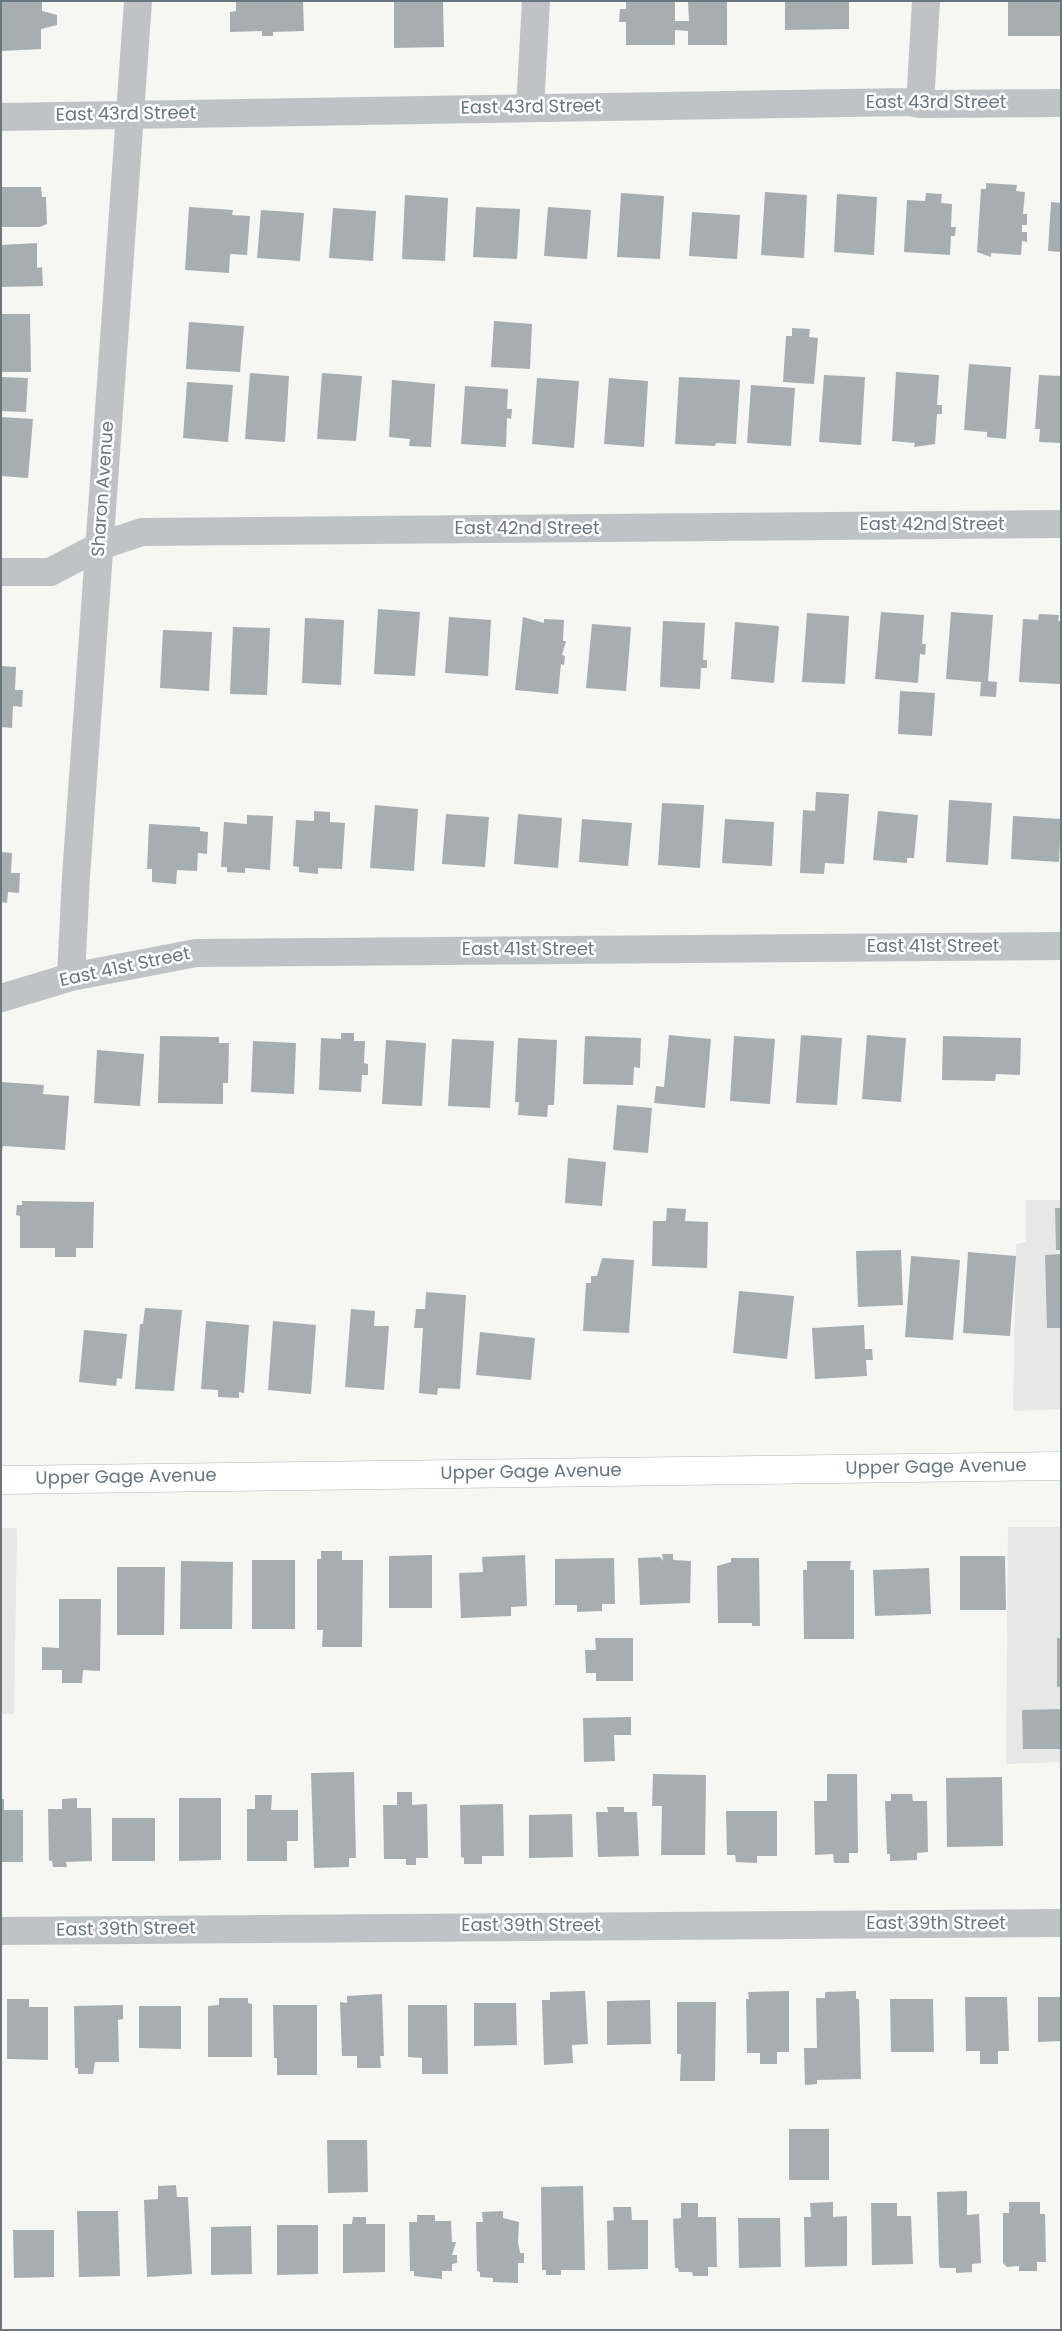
<!DOCTYPE html>
<html>
<head>
<meta charset="utf-8">
<style>
	body { margin:0 }
	#map { position:relative; width:1062px; height:2331px; overflow:hidden; background:#f6f6f3; font-family:Poppins,sans-serif }
	canvas { display:block }
	.frame { position:absolute; inset:0; border:2px solid #687680; pointer-events:none }
</style>
</head>
<body>
<div id="map">
<canvas width="1062" height="2331"></canvas>
<div class="frame"></div>
</div>
<script>
const ctx = document.querySelector('canvas').getContext('2d');
ctx.lineJoin = 'round';
function paint(path, color) {
  ctx.fillStyle = color;
  ctx.fill(path, 'evenodd');
}
function shape(rows) {
  const path = new Path2D();
  for (const r of rows) {
    path.moveTo(r[0], r[1]);
    for (let i = 2; i < r.length; i += 2) path.lineTo(r[i], r[i + 1]);
  }
  return path;
}
function trace(path, color, width, dash) {
  ctx.strokeStyle = color;
  ctx.lineWidth = width;
  ctx.lineCap = dash ? 'butt' : 'round';
  ctx.setLineDash(dash || []);
  ctx.stroke(path);
}
function drawText(font, color, halo, rows, align = 'center') {
  ctx.font = font + ' Poppins,sans-serif';
  ctx.lineWidth = 5;
  ctx.setLineDash([]);
  ctx.textBaseline = 'middle';
  ctx.strokeStyle = halo;
  ctx.fillStyle = color;
  for (const [text, x, y, turn = 0] of rows) {
    ctx.save();
    ctx.translate(x, y);
    ctx.rotate((+turn || 0) * Math.PI / 180);
    ctx.textAlign = isNaN(turn) ? turn : align;
    if (halo) ctx.strokeText(text, 0, 0);
    ctx.fillText(text, 0, 0);
    ctx.restore();
  }
}
const built = shape([
	[1026,1200,1061,1200,1061,1409,1013,1411,1016,1244,1026,1242],
	[1008,1527,1061,1527,1061,1762,1006,1764],
	[1,1528,17,1528,14,1714,1,1714]
]);
const building = shape([
	[1,1,42,1,42,11,57,15,57,25,41,29,41,49,1,51],
	[236,1,303,1,304,31,273,32,273,36,262,36,262,31,230,32,230,12,236,11],
	[394,1,443,1,444,47,394,48],
	[626,1,675,1,675,21,689,21,688,2,727,2,727,45,688,45,688,31,675,30,675,45,626,45,626,22,619,22,620,9,626,9],
	[785,1,849,1,849,29,785,30],
	[1008,1,1061,1,1061,36,1008,36],
	[986,183,1017,185,1016,191,1025,192,1023,214,1027,214,1027,225,1022,225,1022,232,1027,232,1027,242,1022,241,1021,255,991,253,991,257,977,252,981,189,986,189],
	[1,187,41,187,42,197,46,197,47,224,40,227,1,227],
	[765,192,807,195,804,258,761,255],
	[621,193,664,196,660,259,617,257],
	[926,193,942,194,941,203,952,204,951,227,956,227,955,236,951,236,950,255,904,252,907,200,925,201],
	[837,194,877,197,874,255,834,252],
	[405,195,448,198,445,261,402,259],
	[1051,202,1061,203,1061,252,1048,251],
	[189,207,233,210,232,215,250,216,247,255,230,254,229,273,185,270],
	[476,207,520,209,517,259,473,257],
	[548,207,591,210,587,259,544,256],
	[333,208,376,211,373,261,329,258],
	[261,210,304,213,300,261,257,258],
	[692,212,740,215,737,259,689,256],
	[37,243,37,268,42,267,43,286,1,287,1,245],
	[1,314,30,314,31,372,1,372],
	[494,321,532,324,530,369,491,367],
	[189,322,244,326,240,372,186,369],
	[792,328,810,329,809,337,818,338,814,384,783,382,786,336,792,336],
	[969,364,1011,367,1006,439,987,437,987,432,964,430],
	[896,372,939,375,937,405,942,405,942,414,937,414,935,444,914,447,915,443,892,441],
	[250,373,289,376,285,442,245,439],
	[322,373,362,376,356,441,317,439],
	[824,375,865,377,861,445,819,442],
	[1039,375,1061,376,1061,443,1039,442,1040,429,1035,429],
	[1,377,28,378,26,412,1,411],
	[679,377,740,380,736,444,716,443,715,446,675,444],
	[537,378,579,381,574,448,532,444],
	[609,378,648,381,644,447,604,444],
	[392,380,435,384,431,447,409,446,410,439,389,437],
	[187,382,233,385,228,442,183,438],
	[751,385,795,388,791,446,747,443],
	[465,386,508,389,507,409,512,409,511,419,507,418,506,447,461,444],
	[1,417,33,419,28,478,1,476],
	[378,609,420,612,415,676,374,674],
	[881,612,924,615,922,644,926,644,925,655,920,654,918,683,875,679],
	[951,612,993,615,988,681,997,682,996,697,980,696,981,682,946,679],
	[807,613,849,616,845,684,802,682],
	[1039,614,1059,615,1058,621,1061,621,1060,684,1019,682,1023,619,1038,620],
	[449,617,491,620,488,676,445,673],
	[523,617,544,623,544,619,564,620,563,641,566,641,562,655,565,656,564,665,561,664,558,694,515,690],
	[305,618,344,620,341,685,302,683],
	[663,621,705,623,703,660,707,660,707,668,701,668,700,689,660,687],
	[735,622,779,626,774,683,731,679],
	[592,624,631,627,626,691,586,688],
	[233,627,270,628,267,695,230,694],
	[163,630,212,632,209,691,160,688],
	[1,666,16,667,15,690,23,690,22,707,13,706,12,728,1,727],
	[900,691,935,693,932,736,898,734],
	[816,792,849,794,844,864,825,863,824,874,800,873,803,810,815,811],
	[949,800,992,803,988,865,946,862],
	[662,803,704,805,700,868,658,865],
	[375,805,418,809,414,871,370,868],
	[314,811,330,812,330,822,345,823,342,869,318,868,318,874,299,872,299,867,293,866,296,820,314,821],
	[878,811,918,815,914,858,907,858,907,863,873,860],
	[446,814,489,817,485,867,442,864],
	[518,814,562,818,558,868,514,864],
	[247,815,273,816,270,870,245,868,245,873,227,872,227,867,221,867,224,822,247,824],
	[1013,816,1061,819,1059,862,1011,859],
	[582,819,632,823,628,866,579,862],
	[725,819,774,822,772,866,722,863],
	[149,824,200,827,200,831,208,832,207,854,198,853,197,871,177,870,176,884,152,882,152,869,147,869],
	[1,852,12,853,11,873,20,873,19,893,8,892,7,903,1,902],
	[341,1033,354,1033,354,1041,365,1041,364,1063,368,1064,368,1075,362,1075,361,1092,319,1090,321,1038,341,1039],
	[669,1035,711,1039,705,1108,654,1103,656,1086,664,1087],
	[801,1035,842,1038,837,1105,796,1103],
	[867,1035,906,1038,901,1102,862,1099],
	[160,1036,219,1037,219,1043,229,1043,228,1083,223,1083,223,1104,158,1103],
	[585,1036,641,1038,640,1068,634,1067,633,1085,583,1084],
	[734,1036,775,1039,770,1104,730,1101],
	[943,1036,1021,1038,1020,1075,996,1074,995,1081,942,1080],
	[518,1038,557,1040,554,1105,548,1105,547,1117,518,1115,519,1102,515,1102],
	[452,1039,494,1041,490,1108,448,1106],
	[386,1040,426,1043,422,1106,382,1104],
	[253,1041,296,1043,294,1094,251,1092],
	[97,1050,144,1054,140,1106,94,1103],
	[1,1082,44,1085,43,1094,69,1096,65,1150,3,1146,1,1154],
	[617,1105,652,1108,648,1153,613,1150],
	[568,1158,606,1162,602,1206,565,1203],
	[22,1201,94,1202,93,1248,76,1248,76,1257,55,1257,55,1248,20,1248,20,1216,16,1215,17,1205,22,1205],
	[667,1208,686,1209,685,1221,708,1222,707,1268,652,1266,653,1221,666,1221],
	[1055,1208,1061,1208,1061,1250,1056,1250],
	[901,1250,903,1305,858,1307,856,1251],
	[968,1252,1016,1256,1010,1336,963,1333],
	[1061,1254,1061,1328,1047,1328,1045,1255],
	[911,1256,960,1260,953,1340,905,1337],
	[602,1258,634,1260,629,1333,583,1331,586,1283,591,1283,591,1276,597,1276],
	[739,1291,794,1296,787,1359,733,1353],
	[426,1292,466,1295,460,1389,438,1388,437,1395,419,1393,423,1328,414,1328,416,1309,425,1309],
	[145,1308,182,1310,174,1391,135,1389,140,1324,143,1324],
	[351,1309,375,1311,374,1326,389,1326,384,1390,345,1387],
	[206,1321,249,1325,244,1393,239,1392,239,1398,218,1397,218,1390,201,1389],
	[273,1321,316,1325,311,1394,268,1390],
	[864,1325,865,1349,872,1349,873,1360,866,1360,867,1376,815,1379,812,1328],
	[84,1330,127,1334,122,1379,117,1378,116,1386,79,1382],
	[480,1332,535,1338,531,1380,476,1375],
	[321,1551,342,1551,342,1560,363,1560,362,1647,322,1647,323,1630,317,1630,317,1559,321,1559],
	[662,1554,673,1554,673,1560,691,1561,690,1603,640,1605,638,1558,660,1557,663,1561],
	[432,1555,432,1608,389,1608,389,1556],
	[525,1555,527,1606,511,1607,511,1616,461,1618,459,1573,483,1572,482,1557],
	[960,1556,1005,1556,1006,1610,960,1610],
	[614,1558,615,1604,602,1604,602,1611,577,1612,577,1605,555,1605,555,1559],
	[731,1558,759,1558,760,1626,752,1626,752,1623,718,1623,717,1566,731,1562],
	[252,1560,295,1560,295,1629,252,1629],
	[181,1561,233,1562,232,1629,180,1629],
	[807,1561,851,1561,850,1570,854,1570,854,1639,804,1639,803,1570,807,1570],
	[117,1567,165,1567,164,1635,117,1635],
	[929,1568,931,1614,875,1616,873,1570],
	[59,1599,101,1599,100,1671,83,1670,82,1683,62,1683,62,1670,42,1670,42,1647,59,1648],
	[595,1638,633,1638,633,1681,596,1681,596,1673,586,1673,585,1650,596,1650],
	[1057,1638,1061,1638,1061,1687,1057,1687],
	[1061,1709,1061,1749,1023,1749,1022,1710],
	[631,1717,631,1735,614,1735,615,1761,584,1762,583,1718],
	[354,1772,356,1858,349,1858,349,1867,314,1868,311,1773],
	[653,1774,706,1775,705,1855,661,1855,662,1806,652,1806],
	[827,1774,857,1774,858,1853,849,1853,849,1863,834,1863,833,1854,815,1855,814,1801,827,1801],
	[1002,1777,1003,1846,947,1847,946,1778],
	[397,1792,412,1792,412,1805,427,1804,428,1858,416,1858,416,1865,406,1865,406,1859,384,1859,383,1805,397,1805],
	[891,1794,912,1794,913,1801,927,1801,928,1852,917,1853,917,1860,890,1861,890,1854,887,1854,885,1801,891,1801],
	[255,1795,272,1795,271,1810,298,1810,298,1841,287,1841,287,1861,247,1861,247,1809,255,1809],
	[77,1798,77,1808,91,1808,92,1861,66,1862,67,1867,53,1867,52,1861,49,1861,48,1809,62,1809,62,1799],
	[179,1798,221,1798,221,1860,179,1861],
	[1,1799,4,1799,4,1810,23,1810,23,1862,1,1862],
	[503,1804,504,1856,482,1856,482,1864,464,1864,464,1858,461,1857,460,1805],
	[607,1807,624,1807,624,1812,637,1812,639,1856,598,1857,596,1812,608,1812],
	[726,1811,777,1811,777,1856,757,1856,757,1863,736,1862,735,1855,727,1855],
	[572,1814,573,1857,529,1858,529,1815],
	[112,1818,155,1818,155,1861,112,1861],
	[585,1991,588,2044,572,2045,573,2063,544,2065,542,2000,550,2000,550,1992],
	[789,1991,789,2052,777,2052,777,2064,760,2064,760,2053,747,2053,746,1999,749,1999,748,1992],
	[856,1991,856,1999,859,1999,861,2079,817,2080,817,2084,805,2085,804,2048,817,2048,816,1998,825,1998,825,1992],
	[382,1994,384,2056,380,2056,381,2068,357,2068,357,2056,342,2056,340,2002,347,2003,347,1996],
	[965,1997,1007,1997,1009,2051,998,2051,998,2064,980,2064,980,2051,966,2051],
	[1038,1997,1061,1997,1061,2041,1038,2042],
	[219,1998,248,1998,248,2003,252,2004,252,2057,208,2057,208,2006,219,2005],
	[7,1999,29,1999,29,2007,48,2007,48,2060,7,2059],
	[890,1999,933,1999,934,2052,891,2052],
	[650,2000,651,2044,607,2045,607,2001],
	[677,2002,716,2002,715,2081,680,2081,681,2054,677,2054],
	[474,2003,516,2003,517,2045,474,2046],
	[123,2005,123,2019,118,2020,119,2062,95,2062,93,2074,78,2074,78,2068,75,2068,74,2006],
	[273,2005,317,2005,317,2075,277,2075,277,2058,274,2058],
	[408,2005,447,2005,448,2074,422,2074,422,2058,408,2057],
	[139,2006,181,2006,181,2049,139,2048],
	[789,2129,829,2129,829,2180,789,2180],
	[327,2140,367,2140,368,2192,328,2193],
	[176,2185,177,2197,188,2197,192,2274,147,2277,144,2200,158,2199,158,2186],
	[583,2186,585,2270,561,2270,561,2275,546,2275,546,2270,542,2270,541,2187],
	[967,2191,967,2215,979,2214,981,2263,972,2264,972,2272,956,2273,956,2268,940,2268,939,2264,937,2192],
	[833,2202,833,2217,847,2216,847,2266,805,2267,804,2217,811,2217,810,2203],
	[1009,2202,1040,2202,1040,2214,1045,2214,1046,2262,1037,2262,1037,2271,1019,2271,1019,2266,1007,2267,1003,2263,1003,2213,1009,2213],
	[681,2203,698,2203,698,2217,716,2217,717,2267,708,2267,708,2276,693,2276,692,2272,679,2272,678,2268,675,2268,673,2219,681,2218],
	[871,2203,897,2203,897,2216,911,2216,913,2264,872,2265],
	[613,2207,631,2207,632,2220,648,2220,648,2269,608,2270,607,2221,614,2220],
	[77,2211,118,2211,120,2276,79,2277],
	[503,2211,503,2218,519,2222,518,2242,520,2253,524,2253,524,2263,518,2263,518,2283,493,2282,493,2278,480,2277,480,2272,477,2271,476,2222,483,2222,482,2212],
	[417,2215,435,2215,435,2221,451,2221,452,2242,456,2242,452,2255,457,2255,457,2263,452,2264,452,2271,442,2271,442,2279,414,2276,414,2271,410,2271,409,2222,417,2222],
	[353,2217,366,2217,366,2224,385,2224,385,2272,343,2273,343,2224,352,2224],
	[738,2218,780,2218,781,2267,739,2268],
	[277,2225,318,2225,318,2274,277,2275],
	[251,2226,252,2274,211,2275,211,2227],
	[13,2230,54,2230,54,2277,14,2278]
]);
const minor = shape([
	[920,104,926,1],
	[530,108,536,1],
	[1,117,908,102,920,104,1061,103],
	[1,572,50,572,100,546,142,532,1061,524],
	[71,977,76,876,138,1],
	[1,998,71,977,196,953,1061,946],
	[1,1931,1061,1923]
]);
const major = shape([
	[1,1480,1061,1466]
]);
const streetNames = [
	["East 43rd Street",936,103],
	["East 43rd Street",531,108,-1],
	["East 43rd Street",126,115,-1],
	["Sharon Avenue",104,489,-86],
	["East 42nd Street",932,525],
	["East 42nd Street",527,529],
	["East 41st Street",933,947],
	["East 41st Street",528,950],
	["East 41st Street",125,968,-12],
	["Upper Gage Avenue",936,1468,-1],
	["Upper Gage Avenue",531,1473,-1],
	["Upper Gage Avenue",126,1478,-1],
	["East 39th Street",936,1924],
	["East 39th Street",531,1926],
	["East 39th Street",126,1930,-1]
];
paint(built, '#e6e7e6');
paint(building, '#a7aeb2');
trace(major, '#b3b7ba', 29);
trace(minor, '#bfc3c6', 28);
trace(major, '#fff', 28);
drawText('18px', '#687680', '#fff', streetNames);
</script>
</body>
</html>
